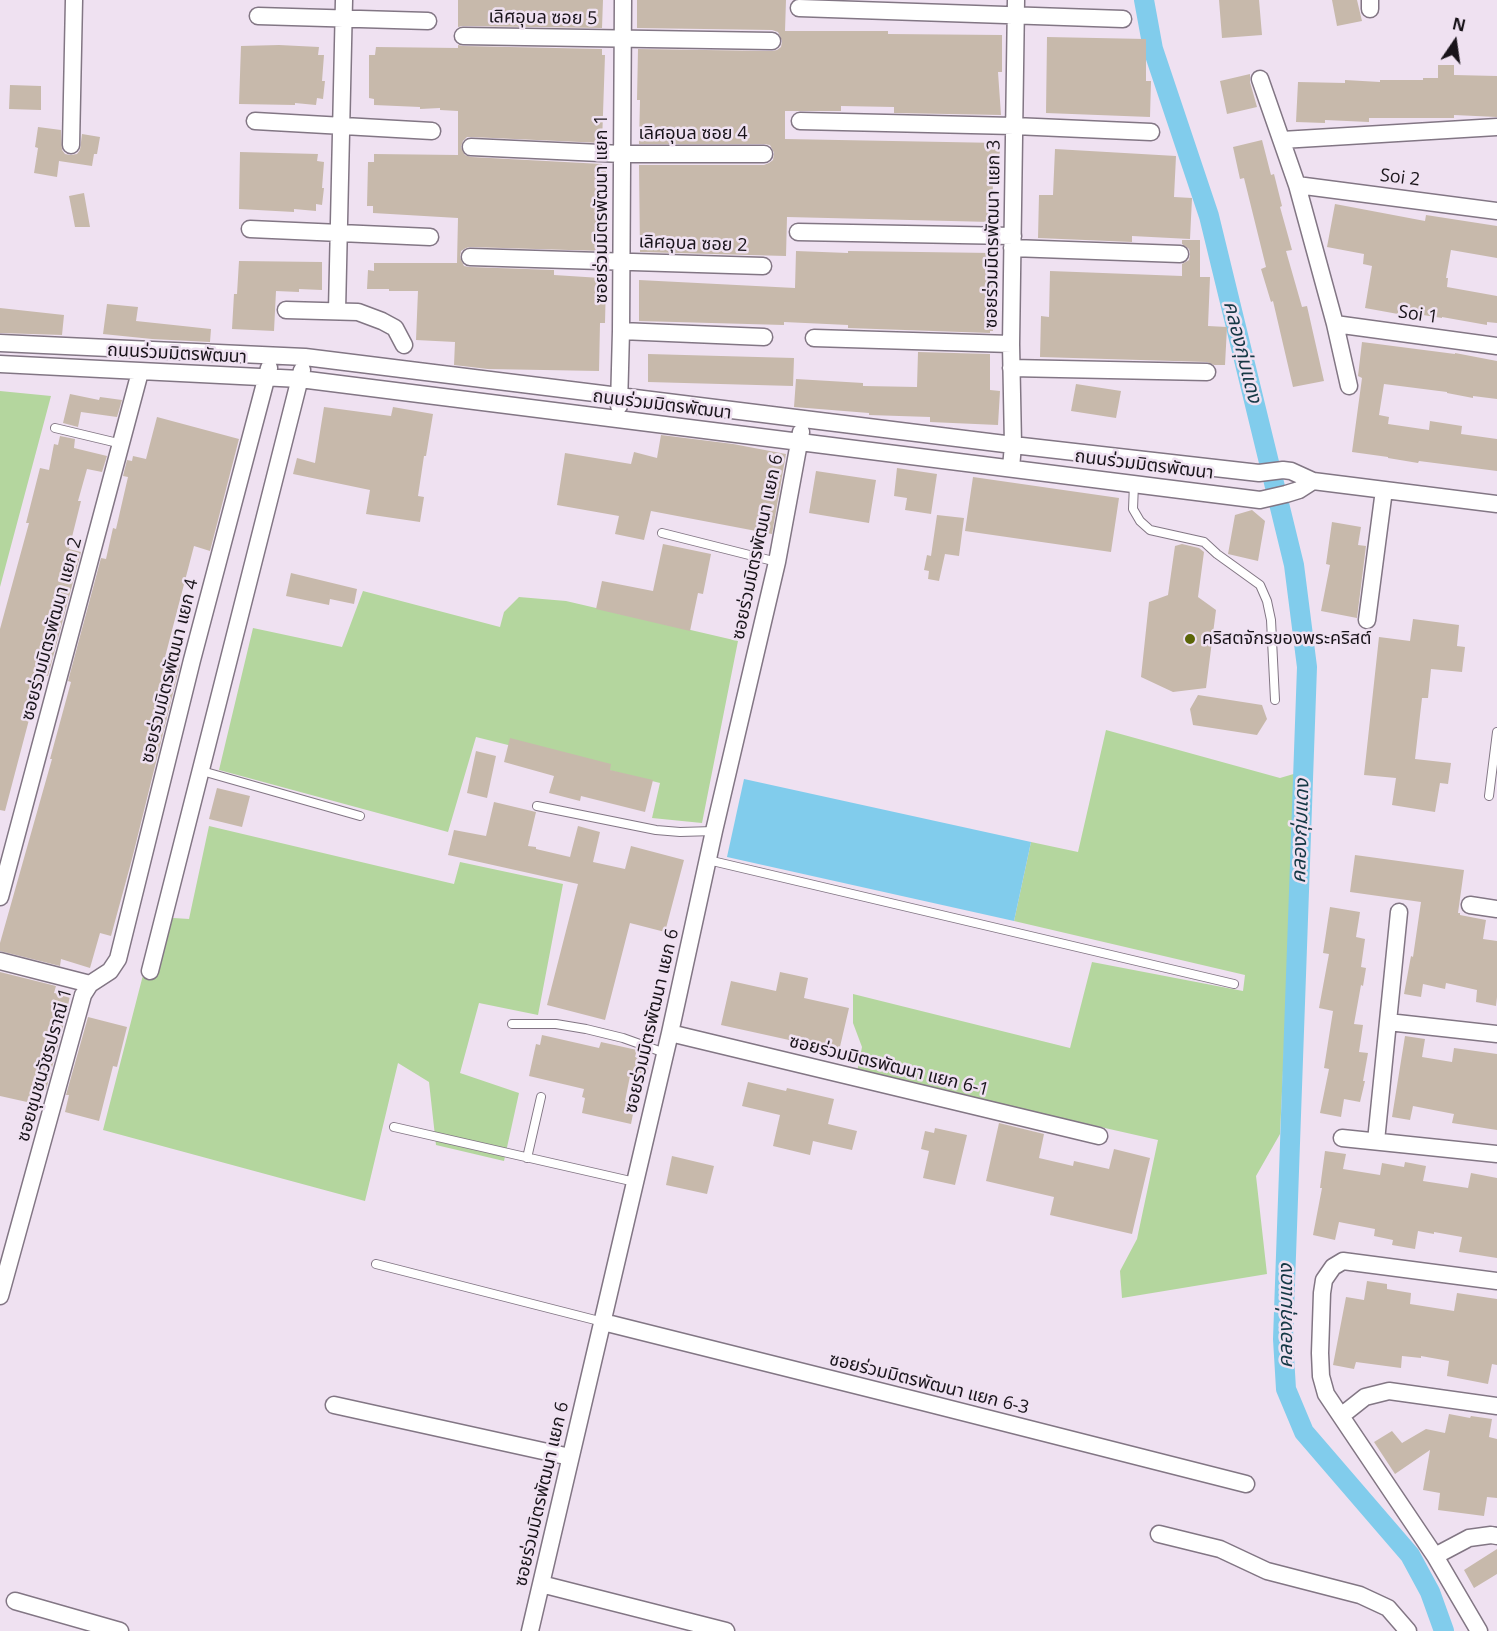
<!DOCTYPE html>
<html>
<head>
<meta charset="utf-8">
<style>
	body { margin:0 }
	#map { position:relative; width:1497px; height:1631px; overflow:hidden; background:#efe1f1; font-family:"Open Sans",sans-serif }
	canvas { display:block }
	.north { position:absolute; left:1425px; top:12px; width:60px; height:60px; -webkit-text-stroke:4px #efe1f1; paint-order:stroke; rotate:13deg; font-size:16px; font-weight:700; line-height:24px; text-align:center; color:#19141a }
	.north::after { content:''; display:block; margin:auto; width:21px; height:27px; background:#19141a; clip-path:polygon(50% 0,100% 100%,50% 72%,0 100%) }
</style>
</head>
<body>
<div id="map">
<canvas width="1497" height="1631"></canvas>
<div class="north">N</div>
</div>
<script>
const ctx = document.querySelector('canvas').getContext('2d');
ctx.lineJoin = 'round';
function paint(path, color) {
  ctx.fillStyle = color;
  ctx.fill(path, 'evenodd');
}
function shape(rows) {
  const path = new Path2D();
  for (const r of rows) {
    path.moveTo(r[0], r[1]);
    for (let i = 2; i < r.length; i += 2) path.lineTo(r[i], r[i + 1]);
  }
  return path;
}
function trace(path, color, width, dash) {
  ctx.strokeStyle = color;
  ctx.lineWidth = width;
  ctx.lineCap = dash ? 'butt' : 'round';
  ctx.setLineDash(dash || []);
  ctx.stroke(path);
}
function drawText(font, color, halo, rows, align = 'center') {
  ctx.font = font + ' "Open Sans","Noto Sans Thai",sans-serif';
  ctx.lineWidth = 5;
  ctx.setLineDash([]);
  ctx.textBaseline = 'middle';
  ctx.strokeStyle = halo;
  ctx.fillStyle = color;
  for (const [text, x, y, turn = 0] of rows) {
    ctx.save();
    ctx.translate(x, y);
    ctx.rotate((+turn || 0) * Math.PI / 180);
    ctx.textAlign = isNaN(turn) ? turn : align;
    if (halo) ctx.strokeText(text, 0, 0);
    ctx.fillText(text, 0, 0);
    ctx.restore();
  }
}
const green = shape([
	[0,391,51,396,0,587],
	[363,591,500,627,504,612,519,597,566,601,738,641,702,823,652,818,660,783,476,737,448,832,219,770,253,628,342,647],
	[1106,730,1280,778,1297,773,1280,1134,1256,1176,1267,1274,1122,1298,1120,1271,1137,1239,1158,1140,857,1072,862,1047,853,1023,853,994,1070,1048,1092,962,1243,991,1245,975,1014,921,1031,842,1078,852],
	[209,826,454,884,460,862,563,884,538,1015,479,1003,460,1073,519,1093,504,1161,436,1145,429,1082,398,1063,365,1201,103,1130,158,917,189,919]
]);
const water = shape([
	[744,779,1031,842,1014,921,727,857]
]);
const canal = shape([
	[1144,0,1153,49,1209,216,1294,565,1307,667,1283,1339,1286,1389,1304,1432,1410,1555,1430,1592,1444,1631]
]);
const building = shape([
	[458,0,603,0,602,28,463,26,458,27],
	[637,0,786,0,785,31,888,31,888,34,1002,35,1002,72,998,72,1001,115,894,113,894,107,841,106,841,111,785,111,785,139,1000,143,999,180,993,180,992,222,787,217,786,256,640,252,639,165,764,165,769,163,773,160,774,153,770,145,764,144,639,144,640,100,637,100,638,49,772,51,777,50,781,47,782,41,778,32,772,30,637,28],
	[1219,0,1259,0,1262,35,1222,38],
	[1332,0,1357,0,1362,21,1337,26],
	[1047,37,1146,39,1146,81,1151,81,1150,117,1046,113],
	[279,45,319,47,318,55,324,55,322,81,325,81,323,99,317,98,316,105,295,103,295,105,239,104,241,46],
	[458,45,463,46,602,49,602,55,605,55,602,143,471,137,467,137,463,141,461,147,465,155,471,157,602,164,602,171,606,171,605,214,603,214,602,251,470,247,466,248,461,251,460,257,464,266,469,267,554,270,554,275,601,278,601,280,606,280,605,323,600,323,599,371,488,369,454,365,455,342,416,340,418,291,389,291,389,289,367,289,368,270,374,271,374,263,457,263,458,218,373,213,373,206,367,206,368,162,374,162,374,154,458,155,458,111,440,110,440,108,420,109,420,107,374,105,374,99,369,98,369,55,375,55,376,47,458,48],
	[1438,65,1454,65,1454,75,1497,76,1497,117,1454,115,1454,118,1369,118,1369,122,1325,120,1325,123,1296,122,1298,82,1345,83,1345,80,1380,82,1380,80,1423,80,1423,78,1438,78],
	[1250,74,1250,82,1257,107,1227,114,1220,81],
	[10,85,41,86,41,110,9,109],
	[38,127,61,130,62,150,65,154,70,155,77,154,80,150,82,134,100,137,97,154,94,154,92,166,59,161,57,177,34,173,38,148,35,147],
	[1262,140,1271,175,1274,174,1282,206,1280,207,1292,250,1286,251,1302,307,1307,306,1324,381,1293,387,1273,301,1271,302,1261,269,1266,267,1244,178,1240,179,1233,147],
	[1055,149,1176,156,1174,197,1192,198,1190,239,1132,236,1132,242,1038,238,1039,195,1053,195],
	[240,152,318,154,317,161,324,162,322,188,324,188,322,205,316,204,316,211,294,209,294,212,239,209],
	[84,193,90,227,75,227,69,196],
	[1335,204,1425,221,1426,215,1497,226,1497,258,1451,250,1446,278,1448,278,1447,287,1497,296,1497,323,1487,322,1487,325,1442,317,1442,318,1398,311,1398,314,1365,308,1372,266,1363,264,1364,254,1327,247],
	[1182,240,1200,240,1200,277,1210,277,1208,326,1227,327,1225,365,1214,365,1207,362,1040,357,1041,316,1049,317,1050,271,1182,276,1182,264,1189,260,1190,254,1189,249,1182,244],
	[796,251,848,253,848,251,992,253,993,331,990,331,990,333,848,328,848,325,784,322,784,325,639,321,639,280,795,288],
	[239,261,322,262,322,290,299,289,299,292,276,291,274,331,232,329,234,294,237,294],
	[107,304,138,307,136,321,211,329,210,342,152,339,103,334],
	[0,308,64,315,62,335,0,333],
	[1362,342,1455,354,1455,353,1497,361,1497,399,1473,396,1473,398,1447,393,1447,392,1384,384,1379,415,1389,417,1388,424,1429,430,1430,421,1462,426,1461,434,1497,439,1497,471,1419,461,1418,463,1388,458,1388,457,1352,452,1362,378,1358,376],
	[918,352,990,354,990,390,1000,391,998,425,930,422,930,417,869,415,869,413,794,407,796,379,863,383,863,386,917,387],
	[648,354,794,358,793,386,648,382],
	[1076,384,1121,391,1116,418,1071,411],
	[70,394,99,400,100,397,122,400,117,417,81,412,78,427,63,423],
	[324,407,391,416,393,407,433,414,426,456,424,456,418,496,424,497,420,522,366,514,370,490,293,474,297,458,315,463],
	[157,417,239,439,210,551,194,546,164,661,180,665,132,859,111,936,100,933,90,968,61,959,60,966,0,951,0,943,52,759,50,759,71,682,68,681,101,558,106,559,113,528,116,529,128,477,123,476,127,460,132,461,133,456,146,459],
	[661,435,733,444,786,454,772,534,651,511,644,540,615,534,619,516,557,505,565,453,631,464,634,452,657,458],
	[60,436,75,439,74,448,107,456,102,472,87,469,78,501,81,501,69,549,81,552,48,676,41,674,5,811,0,810,0,629,29,523,26,523,40,468,49,470,54,444,58,445],
	[897,468,937,474,931,514,905,510,907,498,894,496],
	[816,471,876,480,869,523,809,513],
	[973,477,1119,498,1111,552,965,531],
	[1252,510,1265,521,1258,561,1228,554,1235,515],
	[937,515,964,518,959,556,945,554,939,581,928,579,929,571,924,570,927,555,931,556],
	[1332,522,1361,527,1358,545,1366,546,1357,618,1321,611,1330,565,1326,564],
	[663,544,711,554,703,594,698,593,690,631,596,609,602,581,653,591],
	[1182,544,1199,548,1204,552,1198,597,1216,610,1206,688,1173,692,1141,677,1149,602,1168,595,1175,546],
	[291,573,357,589,354,604,330,599,329,605,286,596],
	[1413,619,1459,625,1457,646,1465,647,1462,672,1431,669,1428,698,1422,698,1415,759,1451,763,1448,784,1440,783,1435,812,1392,805,1396,778,1364,775,1379,637,1410,641],
	[1198,695,1262,705,1267,719,1257,735,1193,725,1190,709],
	[510,738,611,764,610,770,653,780,645,812,581,796,580,801,549,793,554,776,504,762],
	[476,751,496,756,487,798,467,793],
	[217,788,250,796,242,827,209,819],
	[494,802,536,812,528,846,536,847,536,849,570,857,578,826,600,832,593,862,625,869,631,846,684,860,665,932,630,923,605,1020,547,1005,578,884,448,855,454,830,486,836],
	[1355,855,1464,870,1458,913,1460,913,1460,915,1486,920,1483,939,1497,941,1497,997,1496,1006,1476,1002,1477,990,1446,983,1445,989,1423,984,1421,997,1404,994,1411,956,1413,957,1421,902,1350,892],
	[1330,907,1360,912,1356,937,1365,939,1361,967,1366,968,1363,986,1361,985,1354,1024,1363,1025,1359,1052,1368,1053,1363,1081,1365,1081,1360,1102,1344,1099,1341,1117,1320,1113,1329,1069,1324,1068,1333,1011,1319,1008,1329,954,1323,953],
	[0,972,56,986,54,993,70,996,67,1010,67,1012,46,1090,40,1088,36,1104,0,1096],
	[780,972,808,978,804,998,849,1008,839,1051,721,1025,731,981,776,991],
	[88,1017,127,1027,117,1067,113,1066,99,1121,65,1112,69,1095,66,1095],
	[542,1035,599,1048,601,1042,637,1050,635,1057,650,1060,647,1075,631,1071,625,1101,635,1104,631,1124,582,1113,585,1098,582,1097,584,1089,529,1076,536,1044,540,1045],
	[1405,1036,1425,1039,1422,1057,1452,1062,1454,1048,1497,1054,1497,1130,1452,1123,1454,1114,1413,1106,1410,1120,1392,1117],
	[748,1082,786,1091,787,1088,834,1099,828,1124,857,1131,852,1150,813,1141,810,1155,773,1146,780,1115,742,1106],
	[999,1123,1044,1134,1039,1158,1073,1166,1074,1161,1109,1169,1114,1149,1150,1158,1132,1234,1050,1215,1054,1197,986,1181],
	[935,1128,967,1135,955,1185,923,1178,929,1151,921,1149,925,1131,934,1133],
	[1325,1151,1346,1154,1343,1169,1380,1175,1382,1163,1404,1167,1405,1162,1426,1166,1423,1181,1468,1188,1471,1173,1497,1178,1497,1258,1459,1252,1462,1237,1434,1232,1434,1234,1418,1231,1415,1249,1392,1245,1393,1240,1374,1236,1375,1229,1339,1222,1335,1240,1313,1235,1322,1188,1320,1188],
	[672,1156,714,1166,707,1194,666,1185],
	[1367,1281,1387,1284,1387,1289,1411,1293,1410,1304,1454,1311,1457,1293,1497,1299,1497,1365,1492,1364,1488,1384,1447,1376,1449,1361,1421,1356,1421,1358,1402,1356,1401,1368,1356,1362,1354,1369,1333,1365,1346,1297,1364,1300],
	[1449,1414,1470,1418,1471,1416,1492,1419,1489,1437,1497,1439,1497,1498,1487,1497,1484,1516,1438,1510,1440,1493,1423,1490,1430,1450,1395,1474,1374,1442,1392,1431,1402,1443,1426,1429,1445,1433],
	[1497,1549,1497,1574,1474,1588,1464,1570]
]);
const lane = shape([
	[55,428,122,444],
	[1134,484,1133,509,1140,521,1150,530,1204,542,1217,554,1260,585,1267,601,1271,620,1275,700],
	[662,533,777,562],
	[202,771,360,816],
	[1489,796,1497,732],
	[537,806,656,830,680,832,714,831],
	[708,860,1234,984],
	[512,1024,556,1024,586,1029,623,1038,665,1053],
	[394,1127,635,1182],
	[527,1158,541,1097],
	[376,1264,603,1322]
]);
const street = shape([
	[799,8,1123,19],
	[1370,9,1370,0],
	[258,16,428,21],
	[463,36,772,41],
	[1260,79,1297,185,1335,324,1349,386],
	[255,121,432,131],
	[800,121,1014,126,1151,132],
	[1282,140,1497,127],
	[71,145,74,0],
	[471,147,622,154,764,154],
	[1297,185,1497,211],
	[250,229,430,237],
	[798,232,1013,236],
	[1012,248,1180,254],
	[470,257,763,266],
	[286,310,358,312,382,321,395,328,404,345],
	[337,311,344,0],
	[1335,324,1497,346],
	[621,331,764,337],
	[814,338,1011,344],
	[0,343,305,357,1013,445,1259,473,1283,470,1291,471,1313,481,1497,504],
	[0,364,300,379,1260,500,1286,494,1299,490,1313,481],
	[1011,368,1207,372],
	[619,406,621,331,623,0],
	[1011,468,1013,445,1011,344,1016,0],
	[1367,620,1384,490],
	[0,897,140,372],
	[1470,905,1497,909],
	[0,961,90,984],
	[150,971,302,370],
	[1388,1022,1497,1034],
	[670,1033,1099,1136],
	[1342,1138,1497,1154],
	[1376,1141,1399,912],
	[0,1296,83,995,90,984,110,971,118,959,192,660,269,368],
	[603,1322,923,1402,1246,1484],
	[334,1405,570,1457],
	[1341,1416,1365,1397,1389,1391,1497,1406],
	[1159,1534,1220,1549,1267,1571,1360,1595,1388,1608,1408,1631],
	[1435,1556,1469,1538,1491,1535,1497,1536],
	[541,1584,726,1631],
	[15,1601,120,1631],
	[530,1631,670,1033,714,831,777,562,801,432],
	[1479,1631,1435,1556,1326,1394,1321,1376,1320,1353,1322,1293,1324,1280,1333,1267,1343,1261,1497,1281]
]);
const markers = [
	[1190,639,6,"#5b6507"]
];
const streetNames = [
	["เลิศอุบล ซอย 5",543,18,1],
	["เลิศอุบล ซอย 4",693,134],
	["Soi 2",1400,178,7],
	["ซอยร่วมมิตรพัฒนา แยก 1",602,209,-90],
	["ซอยร่วมมิตรพัฒนา แยก 3",993,234,-89],
	["เลิศอุบล ซอย 2",693,244,2],
	["Soi 1",1418,315,8],
	["ถนนร่วมมิตรพัฒนา",177,354,3],
	["ถนนร่วมมิตรพัฒนา",662,405,7],
	["ถนนร่วมมิตรพัฒนา",1144,465,7],
	["ซอยร่วมมิตรพัฒนา แยก 6",758,547,-78],
	["ซอยร่วมมิตรพัฒนา แยก 2",52,629,-75],
	["ซอยร่วมมิตรพัฒนา แยก 4",170,671,-76],
	["ซอยร่วมมิตรพัฒนา แยก 6",652,1021,-77],
	["ซอยชุมชนวัชรปราณี 1",45,1065,-74],
	["ซอยร่วมมิตรพัฒนา แยก 6-1",889,1066,14],
	["ซอยร่วมมิตรพัฒนา แยก 6-3",929,1384,14],
	["ซอยร่วมมิตรพัฒนา แยก 6",542,1494,-77]
];
const poiNames = [
	["คริสตจักรของพระคริสต์",1202,639]
];
const waterNames = [
	["คลองกุ่มแดง",1242,352,76],
	["คลองกุ่มแดง",1301,831,-88],
	["คลองกุ่มแดง",1286,1316,-90]
];
paint(green, '#b4d69e');
paint(water, '#81ccec');
trace(canal, '#81ccec', 20);
paint(building, '#c7b9ab');
trace(lane, '#827684', 10);
trace(street, '#827684', 19);
trace(lane, '#fff', 8);
trace(street, '#fff', 16);
for (const [x, y, r, color] of markers) {
  const dot = new Path2D();
  dot.arc(x, y, r, 0, 2 * Math.PI);
  ctx.fillStyle = color;
  ctx.fill(dot);
  trace(dot, '#efe1f1', 2);
}
drawText('18px', '#19141a', '#efe1f1', streetNames);
drawText('18px', '#19141a', '#efe1f1', poiNames, 'left');
drawText('italic 20px', '#153845', '#efe1f1', waterNames);
</script>
</body>
</html>
